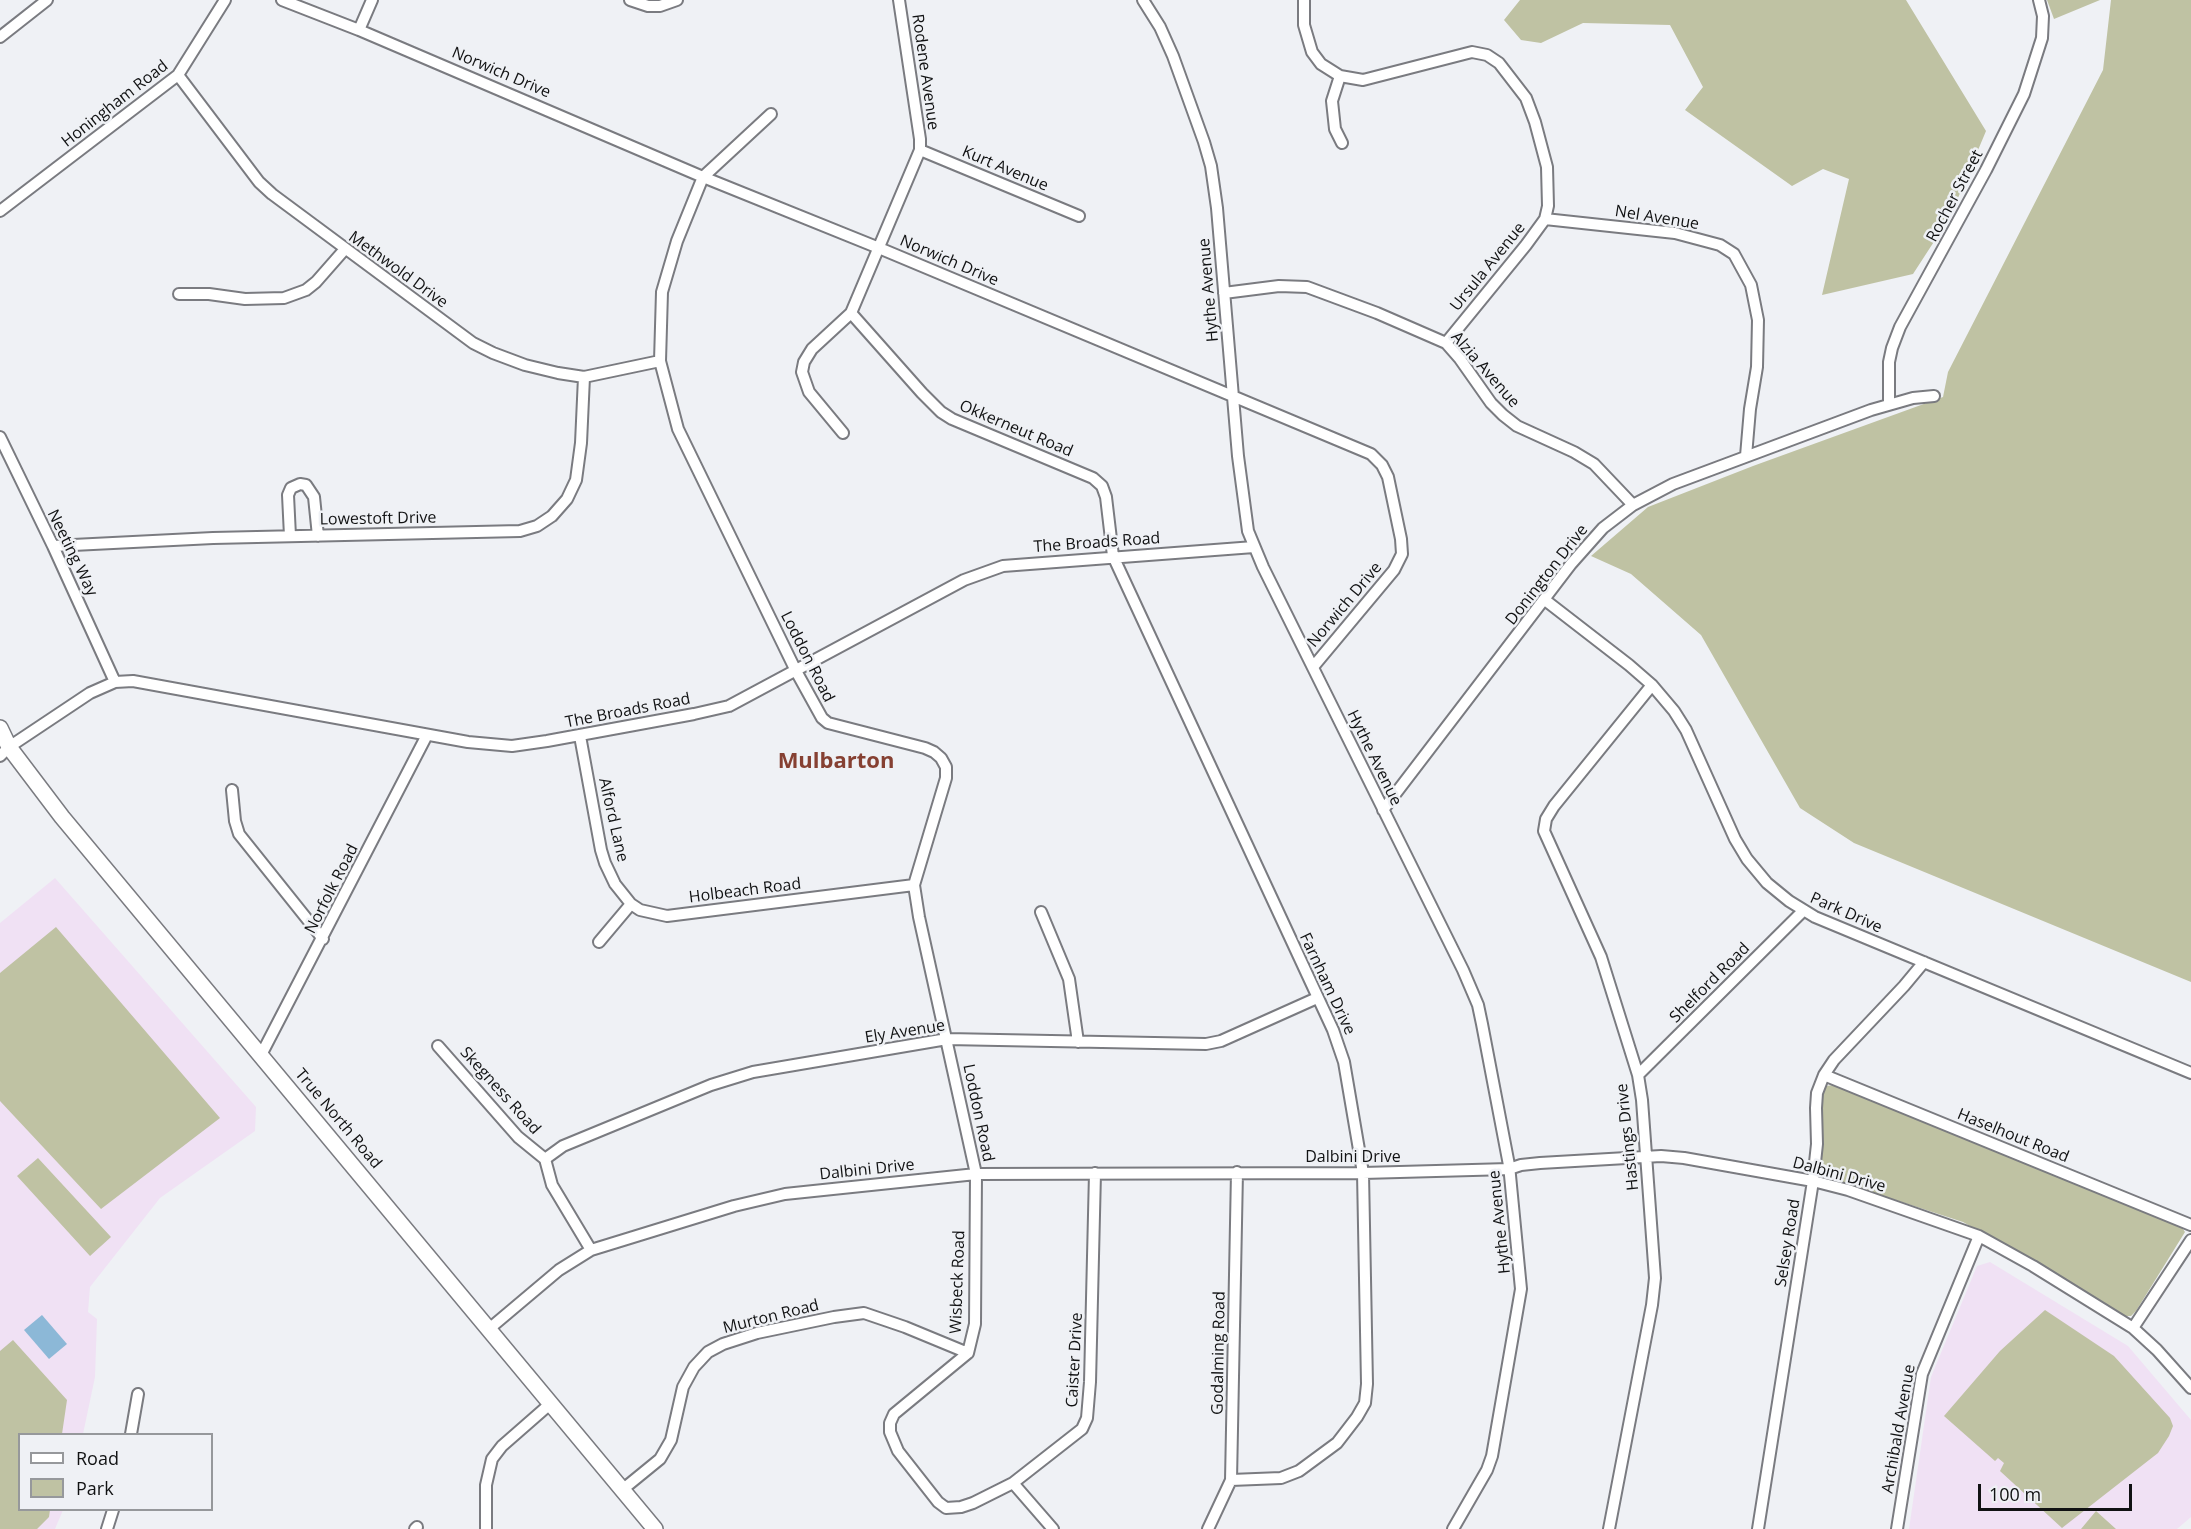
<!DOCTYPE html>
<html>
<head>
<meta charset="utf-8">
<style>
	body { margin:0 }
	#map { position:relative; width:2191px; height:1529px; overflow:hidden; background:#eff1f5; font-family:"Open Sans",sans-serif }
	canvas { display:block }
	.legend { position:absolute; left:18px; top:1433px; width:195px; height:78px; box-sizing:border-box; background:#eff1f5; border:2px solid #96989b; margin:0; padding:8px 10px; list-style:none; font-size:18px; color:#111213 }
	.legend li { display:flex; align-items:center; gap:12px; height:30px }
	.legend b { width:30px; border:2px solid #96989b }
	.scale { position:absolute; left:1978px; top:1484px; width:154px; height:27px; box-sizing:border-box; border:3px solid #111213; border-top:0; padding-left:8px; font-size:18px; line-height:21px; white-space:nowrap; color:#111213; -webkit-text-stroke:4px #eff1f5; paint-order:stroke }
</style>
</head>
<body>
<div id="map">
<canvas width="2191" height="1529"></canvas>
<ul class="legend">
<li><b style="height:8px;background:#fff"></b>Road</li>
<li><b style="height:16px;background:#bfc2a3"></b>Park</li>
</ul>
<div class="scale">100 m</div>
</div>
<script>
const ctx = document.querySelector('canvas').getContext('2d');
ctx.lineJoin = 'round';
function paint(path, color) {
  ctx.fillStyle = color;
  ctx.fill(path, 'evenodd');
}
function shape(rows) {
  const path = new Path2D();
  for (const r of rows) {
    path.moveTo(r[0], r[1]);
    for (let i = 2; i < r.length; i += 2) path.lineTo(r[i], r[i + 1]);
  }
  return path;
}
function trace(path, color, width, dash) {
  ctx.strokeStyle = color;
  ctx.lineWidth = width;
  ctx.lineCap = dash ? 'butt' : 'round';
  ctx.setLineDash(dash || []);
  ctx.stroke(path);
}
function drawText(font, color, halo, rows, align = 'center') {
  ctx.font = font + ' "Open Sans",sans-serif';
  ctx.lineWidth = 5;
  ctx.setLineDash([]);
  ctx.textBaseline = 'middle';
  ctx.strokeStyle = halo;
  ctx.fillStyle = color;
  for (const [text, x, y, turn = 0] of rows) {
    ctx.save();
    ctx.translate(x, y);
    ctx.rotate((+turn || 0) * Math.PI / 180);
    ctx.textAlign = isNaN(turn) ? turn : align;
    if (halo) ctx.strokeText(text, 0, 0);
    ctx.fillText(text, 0, 0);
    ctx.restore();
  }
}
const education = shape([
	[55,878,256,1107,255,1131,160,1198,90,1287,88,1312,97,1319,95,1377,83,1434,20,1434,20,1510,63,1510,55,1529,0,1529,0,923],
	[1990,1262,2128,1346,2191,1420,2191,1517,2177,1529,1909,1529,1931,1377,1977,1266]
]);
const green = shape([
	[1520,0,1906,0,1986,131,1950,217,1913,274,1822,295,1849,179,1823,169,1792,186,1685,110,1703,87,1670,25,1583,23,1541,43,1521,40,1504,20],
	[2047,0,2100,0,2054,19],
	[2111,0,2191,0,2191,982,1854,843,1800,808,1701,635,1631,574,1591,556,1648,507,1753,466,1943,397,1948,372,2103,70],
	[56,927,220,1118,101,1209,0,1101,0,973],
	[1833,1085,2181,1226,2185,1232,2136,1311,2131,1316,2124,1316,2102,1301,1963,1222,1819,1175,1816,1111,1822,1090,1826,1086],
	[38,1158,111,1237,90,1256,17,1176],
	[2045,1310,2114,1356,2170,1418,2173,1426,2169,1436,2158,1453,2062,1528,2000,1471,2004,1463,1998,1458,1995,1461,1944,1416,2000,1351],
	[13,1340,67,1400,62,1434,20,1434,20,1510,50,1510,49,1517,37,1529,0,1529,0,1351],
	[2096,1511,2116,1529,2081,1529]
]);
const water = shape([
	[42,1315,67,1344,49,1359,24,1330]
]);
const street = shape([
	[282,0,359,30,703,177,879,248,1371,454,1382,465,1388,477,1401,539,1402,554,1394,570,1313,667],
	[630,0,648,6,660,6,677,0],
	[1143,0,1160,27,1173,56,1204,142,1211,166,1217,208,1238,456,1248,531,1263,567,1463,970,1478,1005,1482,1024,1509,1165,1521,1289,1492,1456,1487,1470,1453,1529],
	[1304,0,1304,25,1312,52,1321,64,1340,76,1332,101,1335,129,1342,143],
	[359,30,372,0],
	[0,37,47,0],
	[178,75,259,182,272,194,473,343,493,353,525,365,558,373,584,377,660,361],
	[1340,76,1363,80,1472,52,1487,55,1499,63,1526,98,1535,122,1547,167,1548,206,1545,219,1526,245,1446,343],
	[771,114,703,177,677,241,662,292,660,361,678,429,796,671,822,718,828,723,925,748,934,752,941,758,946,767,946,778,914,885,919,917,976,1174,975,1324,968,1353,894,1414,890,1423,890,1432,898,1451,938,1502,946,1508,961,1507,973,1503,1013,1483,1082,1429,1087,1418,1090,1382,1095,1173],
	[920,150,1079,216],
	[0,211,178,75,225,0],
	[1545,219,1675,233,1720,245,1734,254,1751,285,1758,320,1757,367,1750,409,1746,456],
	[1224,293,1279,286,1307,287,1377,313,1446,343,1460,359,1491,403,1503,415,1517,426,1574,452,1594,464,1633,505],
	[179,294,209,294,245,299,284,298,306,290,316,282,345,249],
	[851,313,922,393,941,412,952,419,1093,478,1102,486,1106,497,1113,556,1333,1030,1344,1062,1363,1173,1367,1384,1365,1403,1357,1417,1337,1443,1299,1471,1281,1478,1231,1480],
	[1889,404,1889,362,1892,348,1900,327,1986,170,2024,94,2042,38,2043,16,2039,0],
	[843,433,809,392,802,372,804,362,812,349,851,313,920,150,920,139,899,0],
	[0,437,53,546,115,682],
	[290,536,288,495,291,488,300,484,306,485,314,497,318,536],
	[53,546,213,538,520,531,537,526,552,516,567,499,576,480,581,443,584,377],
	[1545,600,1629,665,1652,685,1674,711,1686,730,1735,839,1747,859,1767,883,1789,901,1815,917,2191,1073],
	[580,736,601,850,605,863,615,884,631,904,640,910,667,916,914,885],
	[0,756,9,747,90,693,115,682,133,681,468,742,512,746,547,741,694,714,729,706,964,580,1003,566,1254,547],
	[232,790,235,821,239,834,323,939],
	[1383,810,1571,564,1603,528,1633,505,1673,484,1871,410,1913,398,1934,396],
	[1041,912,1069,979,1078,1042],
	[599,942,631,904],
	[438,1046,518,1137,545,1159,552,1185,591,1250],
	[261,1055,427,735],
	[1638,1075,1803,911],
	[1824,1075,2191,1225],
	[545,1159,563,1146,711,1085,753,1072,947,1039,1206,1044,1221,1041,1317,998],
	[2133,1328,2191,1240],
	[489,1329,559,1270,591,1250,734,1206,785,1194,976,1174,1363,1173,1509,1169,1521,1165,1540,1163,1661,1156,1684,1158,1813,1181,1848,1190,1979,1236,2033,1266,2133,1328,2157,1350,2191,1388],
	[131,1434,138,1394],
	[1013,1483,1053,1529],
	[622,1490,660,1459,671,1440,683,1387,694,1367,708,1352,723,1344,757,1333,834,1317,864,1313,905,1327,968,1353],
	[107,1529,113,1510],
	[415,1529,417,1527],
	[486,1529,486,1485,492,1459,502,1446,550,1404],
	[1208,1529,1231,1480,1237,1172],
	[1609,1529,1652,1305,1655,1278,1642,1100,1638,1075,1601,957,1544,831,1546,819,1554,806,1652,685],
	[1758,1529,1813,1181,1817,1144,1816,1108,1817,1093,1824,1075,1834,1060,1904,986,1924,962],
	[1897,1529,1922,1374,1979,1236]
]);
const secondary = shape([
	[0,728,9,747,62,817,655,1529]
]);
const streetNames = [
	["Rodene Avenue",925,72,82],
	["Norwich Drive",501,73,23],
	["Honingham Road",115,104,-38],
	["Kurt Avenue",1005,169,23],
	["Rocher Street",1955,196,-62],
	["Nel Avenue",1657,218,9],
	["Norwich Drive",949,261,23],
	["Ursula Avenue",1488,267,-51],
	["Methwold Drive",398,270,36],
	["Hythe Avenue",1209,290,-95],
	["Alzia Avenue",1485,370,49],
	["Okkerneut Road",1016,429,23],
	["Lowestoft Drive",378,519,-1],
	["The Broads Road",1097,543,-4],
	["Neeting Way",72,553,64],
	["Donington Drive",1547,575,-52],
	["Norwich Drive",1345,605,-50],
	["Loddon Road",807,657,63],
	["The Broads Road",628,711,-11],
	["Hythe Avenue",1374,758,64],
	["Alford Lane",613,820,77],
	["Norfolk Road",332,889,-63],
	["Holbeach Road",745,891,-7],
	["Park Drive",1846,913,24],
	["Shelford Road",1710,983,-45],
	["Farnham Drive",1327,984,65],
	["Ely Avenue",905,1032,-9],
	["Skegness Road",500,1091,48],
	["Loddon Road",978,1113,78],
	["True North Road",338,1119,50],
	["Haselhout Road",2013,1136,22],
	["Hastings Drive",1628,1137,-96],
	["Dalbini Drive",1353,1157],
	["Dalbini Drive",867,1170,-6],
	["Dalbini Drive",1839,1175,15],
	["Hythe Avenue",1500,1222,-96],
	["Selsey Road",1788,1243,-81],
	["Wisbeck Road",958,1282,-88],
	["Murton Road",771,1317,-14],
	["Godalming Road",1219,1353,-89],
	["Caister Drive",1075,1360,-87],
	["Archibald Avenue",1899,1429,-80]
];
const districtNames = [
	["Mulbarton",836,762]
];
paint(education, '#f0e1f4');
paint(green, '#bfc2a3');
paint(water, '#8cb8d7');
trace(street, '#7a7b80', 14);
trace(secondary, '#7a7b80', 18);
trace(street, '#fff', 10);
trace(secondary, '#fff', 15);
drawText('16px', '#111213', '#eff1f5', streetNames);
drawText('bold 22px', '#864032', '#eff1f5', districtNames);
</script>
</body>
</html>
